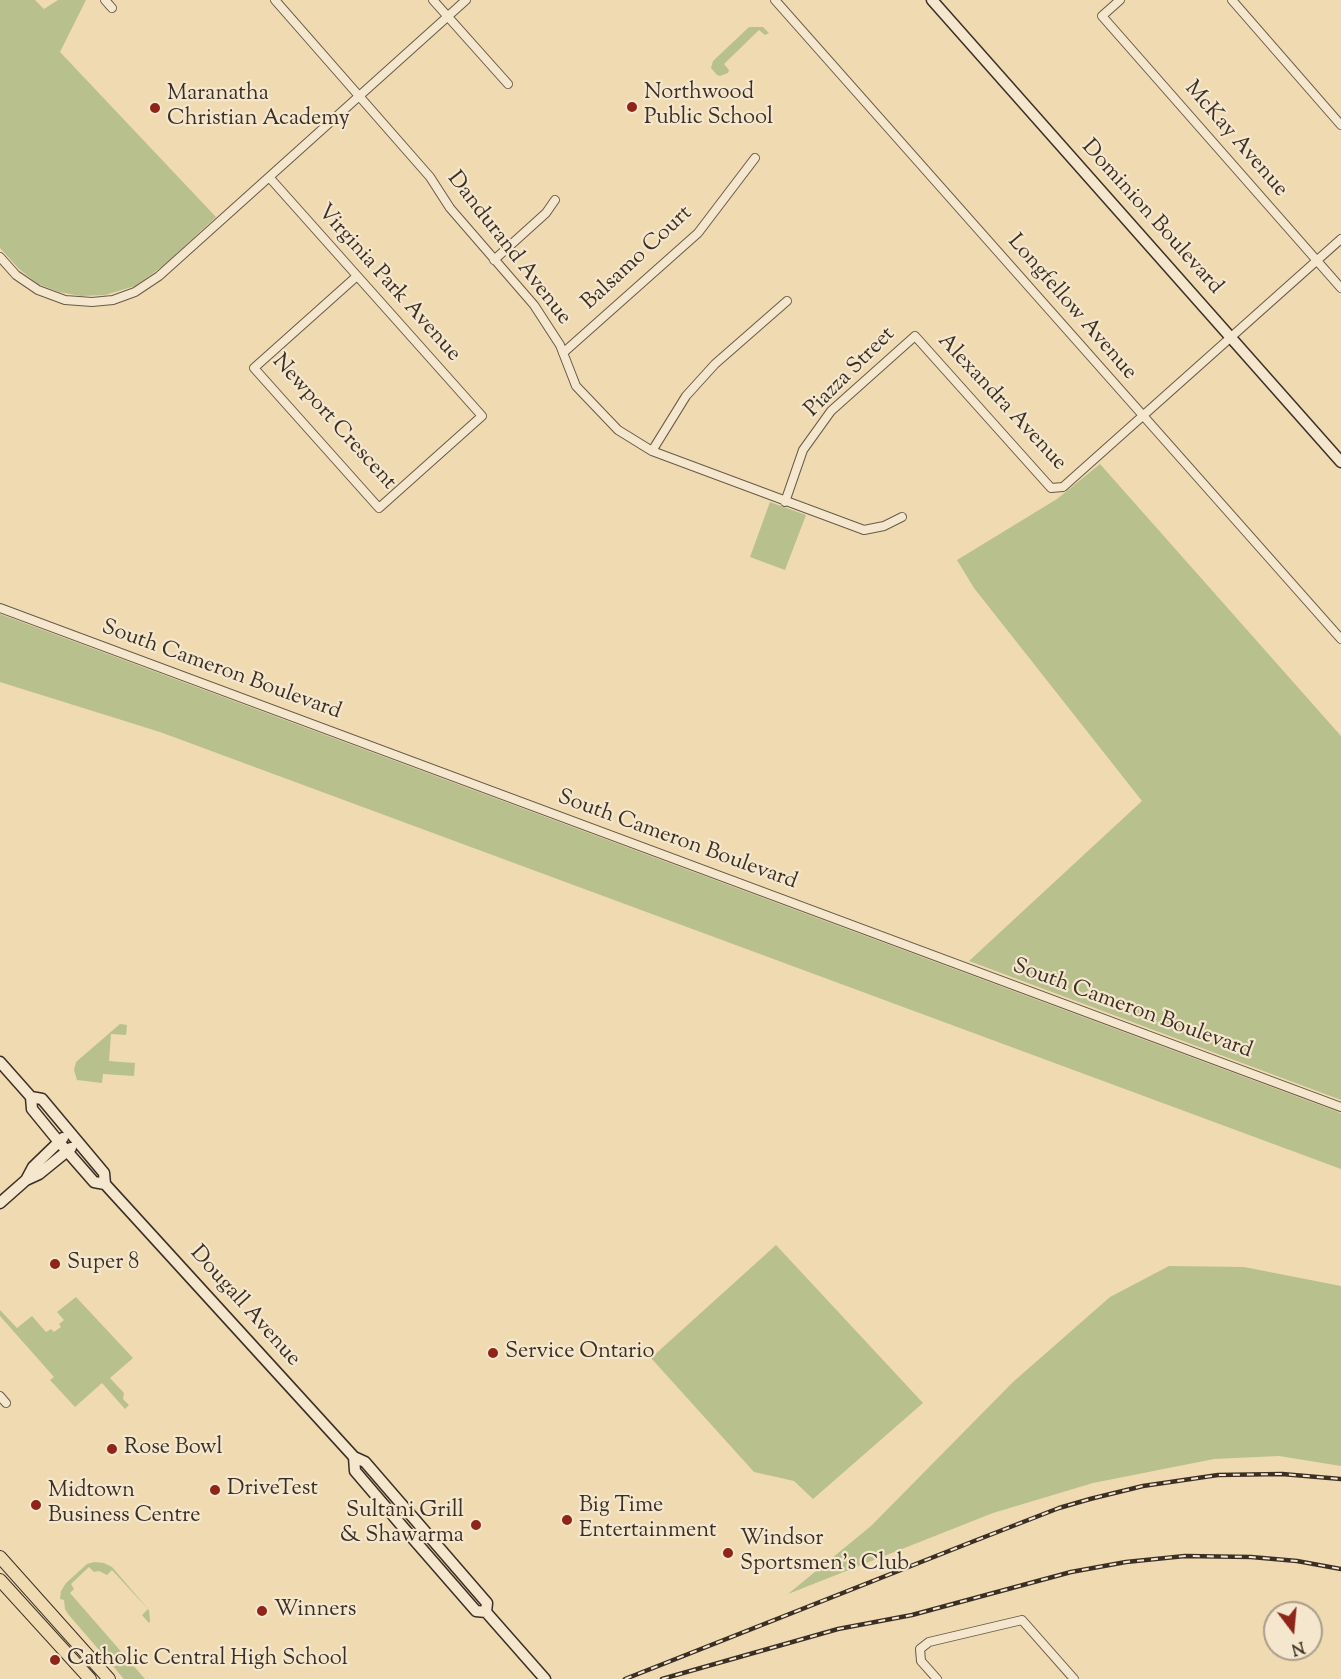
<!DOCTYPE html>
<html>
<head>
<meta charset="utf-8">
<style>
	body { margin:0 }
	#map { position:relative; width:1341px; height:1679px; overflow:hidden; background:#efdab2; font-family:"Sorts Mill Goudy",serif }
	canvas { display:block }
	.north { position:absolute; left:1263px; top:1601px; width:60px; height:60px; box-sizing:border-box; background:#f5e7cd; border:2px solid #ab9d8a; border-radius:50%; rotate:164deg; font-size:16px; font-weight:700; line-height:24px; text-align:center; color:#3b2f25 }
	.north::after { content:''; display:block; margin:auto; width:21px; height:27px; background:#8f2418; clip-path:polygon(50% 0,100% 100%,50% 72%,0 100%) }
</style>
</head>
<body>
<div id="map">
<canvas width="1341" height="1679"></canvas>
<div class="north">N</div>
</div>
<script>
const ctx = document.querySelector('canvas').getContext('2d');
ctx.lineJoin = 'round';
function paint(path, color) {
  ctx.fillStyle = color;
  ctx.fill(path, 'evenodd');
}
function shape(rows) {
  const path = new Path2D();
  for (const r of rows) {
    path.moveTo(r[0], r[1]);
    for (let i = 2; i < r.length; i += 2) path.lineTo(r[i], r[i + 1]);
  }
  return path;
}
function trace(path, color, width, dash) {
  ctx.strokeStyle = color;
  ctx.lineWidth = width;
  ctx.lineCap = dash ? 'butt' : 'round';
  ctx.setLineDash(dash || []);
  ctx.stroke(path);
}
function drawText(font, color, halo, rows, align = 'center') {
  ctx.font = font + ' "Sorts Mill Goudy",serif';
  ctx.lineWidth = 4.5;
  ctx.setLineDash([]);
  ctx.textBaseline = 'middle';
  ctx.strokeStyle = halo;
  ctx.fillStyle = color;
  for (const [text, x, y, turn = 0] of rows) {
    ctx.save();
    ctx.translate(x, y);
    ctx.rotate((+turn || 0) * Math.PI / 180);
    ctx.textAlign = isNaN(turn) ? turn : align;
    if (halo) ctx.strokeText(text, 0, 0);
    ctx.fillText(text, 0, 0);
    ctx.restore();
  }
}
const green = shape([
	[0,0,35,0,44,9,58,0,86,0,60,52,216,217,164,265,135,286,105,295,81,296,59,292,38,284,19,269,0,248],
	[749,27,763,27,769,33,765,35,759,30,724,64,729,70,728,73,720,76,717,75,711,68,713,61],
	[1100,464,1341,736,1341,1100,969,961,1142,801,974,588,957,560,1057,499],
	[770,502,806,515,785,570,750,557],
	[0,614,1341,1113,1341,1169,160,732,0,682],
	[120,1024,127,1025,126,1035,111,1034,109,1061,135,1063,134,1076,103,1074,102,1083,77,1080,74,1070,76,1062],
	[776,1245,923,1403,813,1499,794,1481,754,1472,651,1358],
	[1169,1266,1244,1267,1341,1286,1341,1466,1279,1456,1214,1459,1093,1483,993,1513,788,1594,871,1526,1013,1382,1110,1297],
	[76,1297,133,1358,110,1378,124,1393,123,1399,129,1405,125,1409,102,1383,75,1407,50,1380,54,1377,0,1316,0,1310,17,1328,32,1316,46,1332,51,1329,54,1332,61,1327,59,1324,64,1320,57,1312],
	[94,1562,104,1563,112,1567,149,1610,150,1621,149,1623,142,1615,148,1609,112,1570,107,1575,99,1571,94,1572,89,1567,71,1584,74,1589,70,1593,145,1679,124,1679,68,1614,65,1609,64,1600,60,1599,61,1591,66,1583,87,1564]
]);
const street = shape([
	[105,0,112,8],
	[275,0,430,177,450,208,534,305,560,345,576,386,618,430,652,451,864,530,884,526,902,517],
	[433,0,508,84],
	[775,0,1341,639],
	[1120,0,1102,16,1341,288],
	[1232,0,1341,125],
	[269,177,482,416,379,508,254,368,357,276],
	[0,257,16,275,38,290,65,300,92,302,113,300,135,292,159,276,466,0],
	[494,260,546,213,555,200],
	[563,353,698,233,755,158],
	[652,451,686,396,715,364,787,301],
	[785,502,803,450,831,411,915,336,1051,488,1063,487,1341,239],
	[0,608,1341,1107],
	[0,1396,6,1403],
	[937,1679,921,1661,920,1649,929,1642,1022,1620,1074,1679]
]);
const secondary = shape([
	[932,0,1341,462],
	[0,1062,31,1097,32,1109,59,1142,94,1182,105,1184],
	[31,1097,42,1099,104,1173,105,1184,354,1457,365,1462,487,1603,486,1612],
	[26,1180,33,1167,63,1138],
	[0,1203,26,1180,39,1174,71,1148],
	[354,1457,355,1471,402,1526,476,1611,486,1612,545,1679]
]);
const primary = shape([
	[0,1557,109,1679],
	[0,1580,90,1679]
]);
const rail = shape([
	[625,1679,964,1545,1059,1508,1090,1499,1143,1486,1218,1475,1282,1474,1341,1479],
	[662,1679,838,1629,912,1615,1071,1572,1126,1562,1185,1556,1251,1557,1297,1561,1341,1569]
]);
const markers = [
	[632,107,6,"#8f2418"],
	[155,108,6,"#8f2418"],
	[55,1264,6,"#8f2418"],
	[493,1353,6,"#8f2418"],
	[112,1449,6,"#8f2418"],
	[215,1490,6,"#8f2418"],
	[36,1505,6,"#8f2418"],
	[567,1520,6,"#8f2418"],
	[476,1525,6,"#8f2418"],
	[728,1553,6,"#8f2418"],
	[262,1611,6,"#8f2418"],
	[55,1660,6,"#8f2418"]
];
const poiNames = [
	["Northwood",644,94],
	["Public School",644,119],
	["Maranatha",167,95],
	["Christian Academy",167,120],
	["Super 8",67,1264],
	["Service Ontario",505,1353],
	["Rose Bowl",124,1449],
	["DriveTest",227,1490],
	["Midtown",48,1492],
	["Business Centre",48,1517],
	["Big Time",579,1507],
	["Entertainment",579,1532],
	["Sultani Grill",464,1512,"right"],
	["& Shawarma",464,1537,"right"],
	["Windsor",740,1540],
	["Sportsmen's Club",740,1565],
	["Winners",274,1611],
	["Catholic Central High School",67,1660]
];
const streetNames = [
	["McKay Avenue",1235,140,49],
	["Dominion Boulevard",1151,218,48],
	["Dandurand Avenue",508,249,52],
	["Balsamo Court",638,259,-43],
	["Virginia Park Avenue",388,284,48],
	["Longfellow Avenue",1071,308,49],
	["Piazza Street",851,373,-45],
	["Alexandra Avenue",1001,403,47],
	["Newport Crescent",333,423,48],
	["South Cameron Boulevard",221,671,20],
	["South Cameron Boulevard",677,841,20],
	["South Cameron Boulevard",1132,1010,20],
	["Dougall Avenue",244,1307,48]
];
paint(green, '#b8c08d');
trace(street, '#685a48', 10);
trace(secondary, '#3b2f25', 13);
trace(primary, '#3b2f25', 14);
trace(street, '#f5e7cd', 8);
trace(secondary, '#f5e7cd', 10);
trace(primary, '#efdab2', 12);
trace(rail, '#3b2f25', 4.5);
trace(rail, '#f5e7cd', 2, [7]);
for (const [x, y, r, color] of markers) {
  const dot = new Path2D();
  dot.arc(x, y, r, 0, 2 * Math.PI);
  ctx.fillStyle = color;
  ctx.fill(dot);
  trace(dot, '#f5e7cd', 2);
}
drawText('22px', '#3b2f25', '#f5e7cd', poiNames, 'left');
drawText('22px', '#3b2f25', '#f5e7cd', streetNames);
</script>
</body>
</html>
